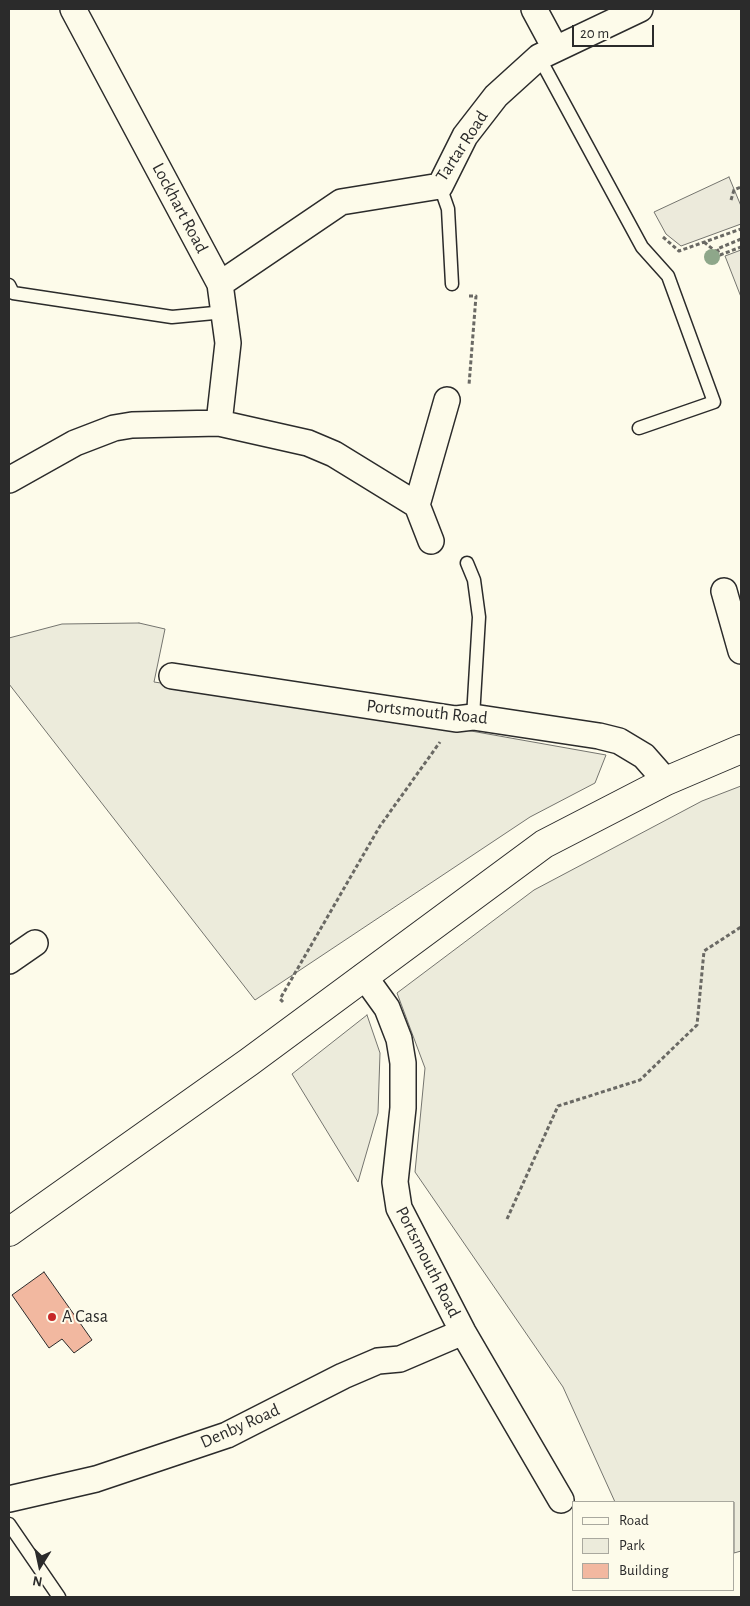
<!DOCTYPE html>
<html>
<head>
<meta charset="utf-8">
<style>
	body { margin:0 }
	#map { position:relative; width:750px; height:1606px; overflow:hidden; background:#fdfbea; font-family:"Alegreya Sans",sans-serif }
	canvas { display:block }
	.frame { position:absolute; inset:0; border:10px solid #2b2b2b; pointer-events:none }
	.legend { position:absolute; left:572px; top:1501px; width:162px; height:90px; box-sizing:border-box; background:#fdfbea; border:1px solid #a9a89e; margin:0; padding:6px 9px; list-style:none; font-size:15px; color:#2b2b2b }
	.legend li { display:flex; align-items:center; gap:10px; height:25px }
	.legend b { width:25px; border:1px solid #a9a89e }
	.north { position:absolute; left:15px; top:1541px; width:50px; height:50px; -webkit-text-stroke:4px #fdfbea; paint-order:stroke; rotate:190deg; font-size:14px; font-weight:700; line-height:20px; text-align:center; color:#2b2b2b }
	.north::after { content:''; display:block; margin:auto; width:18px; height:22px; background:#2b2b2b; clip-path:polygon(50% 0,100% 100%,50% 72%,0 100%) }
	.scale { position:absolute; left:572px; top:25px; width:82px; height:22px; box-sizing:border-box; border:2px solid #2b2b2b; border-top:0; padding-left:6px; font-size:15px; line-height:18px; white-space:nowrap; color:#2b2b2b; -webkit-text-stroke:4px #fdfbea; paint-order:stroke }
</style>
</head>
<body>
<div id="map">
<canvas width="750" height="1606"></canvas>
<div class="frame"></div>
<ul class="legend">
<li><b style="height:6px;background:#fdfbea"></b>Road</li>
<li><b style="height:14px;background:#ecebdb"></b>Park</li>
<li><b style="height:14px;background:#f2b8a0"></b>Building</li>
</ul>
<div class="north">N</div>
<div class="scale">20 m</div>
</div>
<script>
const ctx = document.querySelector('canvas').getContext('2d');
ctx.lineJoin = 'round';
function paint(path, color) {
  ctx.fillStyle = color;
  ctx.fill(path, 'evenodd');
}
function shape(rows) {
  const path = new Path2D();
  for (const r of rows) {
    path.moveTo(r[0], r[1]);
    for (let i = 2; i < r.length; i += 2) path.lineTo(r[i], r[i + 1]);
  }
  return path;
}
function trace(path, color, width, dash) {
  ctx.strokeStyle = color;
  ctx.lineWidth = width;
  ctx.lineCap = dash ? 'butt' : 'round';
  ctx.setLineDash(dash || []);
  ctx.stroke(path);
}
function drawText(font, color, halo, rows, align = 'center') {
  ctx.font = font + ' "Alegreya Sans",sans-serif';
  ctx.lineWidth = 4;
  ctx.setLineDash([]);
  ctx.textBaseline = 'middle';
  ctx.strokeStyle = halo;
  ctx.fillStyle = color;
  for (const [text, x, y, turn = 0] of rows) {
    ctx.save();
    ctx.translate(x, y);
    ctx.rotate((+turn || 0) * Math.PI / 180);
    ctx.textAlign = isNaN(turn) ? turn : align;
    if (halo) ctx.strokeText(text, 0, 0);
    ctx.fillText(text, 0, 0);
    ctx.restore();
  }
}
const green = shape([
	[139,623,165,629,154,682,398,718,606,755,595,783,530,817,255,1000,9,684,9,638,62,624,139,623],
	[741,786,741,1551,734,1553,734,1502,615,1502,563,1387,415,1172,425,1068,397,993,534,890,702,801,741,786],
	[367,1015,380,1053,378,1113,358,1182,292,1074,367,1015]
]);
const parking = shape([
	[729,177,741,206,741,224,681,246,666,234,654,212,729,177],
	[741,250,741,297,725,256,741,250]
]);
const building = shape([
	[44,1272,92,1340,74,1353,62,1339,49,1348,12,1295,44,1272]
]);
const path = shape([
	[731,200,734,190,741,187],
	[663,237,679,251,741,229],
	[741,239,717,249,720,255,741,247],
	[704,242,719,254],
	[469,296,476,296,469,385],
	[283,1002,280,999,380,826,440,742],
	[507,1219,558,1106,640,1080,697,1025,704,951,741,927]
]);
const lane = shape([
	[539,57,642,247,668,276,714,402,639,428],
	[440,186,448,209,452,284],
	[9,285,13,293,172,317,225,312],
	[467,563,474,580,479,617,473,717],
	[9,1524,59,1597]
]);
const street = shape([
	[73,9,220,284,228,343,219,423],
	[534,9,555,48],
	[220,284,341,202,440,186,465,136,496,96,539,57,640,9],
	[9,480,75,443,114,428,132,425,219,423,308,443,334,454,417,505,431,541],
	[417,505,447,400],
	[724,591,741,651],
	[172,676,456,719,473,717,599,736,619,741,644,756,666,781],
	[9,961,35,943],
	[364,976,387,1008,399,1039,403,1063,403,1108,395,1182,399,1208,463,1332,561,1500],
	[9,1499,96,1479,227,1435,343,1376,378,1361,400,1359,463,1332]
]);
const primary = shape([
	[9,1232,249,1062,544,844,666,781,741,749]
]);
const trees = [
	[712,257]
];
const markers = [
	[52,1317,5,"#c62828"]
];
const streetNames = [
	["Tartar Road",462,146,-57],
	["Lockhart Road",180,208,62],
	["Portsmouth Road",427,712,6],
	["Portsmouth Road",428,1262,63],
	["Denby Road",240,1426,-24]
];
const poiNames = [
	["A Casa",62,1317]
];
paint(green, '#ecebdb');
trace(green, '#74746e', 1);
paint(parking, '#eceadb');
trace(parking, '#74746e', 1);
paint(building, '#f2b8a0');
trace(building, '#2b2b2b', 1);
trace(lane, '#2b2b2b', 15);
trace(street, '#2b2b2b', 28);
trace(primary, '#2b2b2b', 30);
trace(path, '#6a6964', 3, [4, 2.5]);
trace(lane, '#fdfbea', 12);
trace(street, '#fdfbea', 25);
trace(primary, '#fdfbea', 28);
ctx.fillStyle = '#8ea78a';
for (const [x, y] of trees) {
  ctx.beginPath();
  ctx.arc(x, y, 8, 0, 2 * Math.PI);
  ctx.fill();
}
for (const [x, y, r, color] of markers) {
  const dot = new Path2D();
  dot.arc(x, y, r, 0, 2 * Math.PI);
  ctx.fillStyle = color;
  ctx.fill(dot);
  trace(dot, '#fdfbea', 2);
}
drawText('18px', '#2b2b2b', '#fdfbea', streetNames);
drawText('18px', '#2b2b2b', '#fdfbea', poiNames, 'left');
</script>
</body>
</html>
